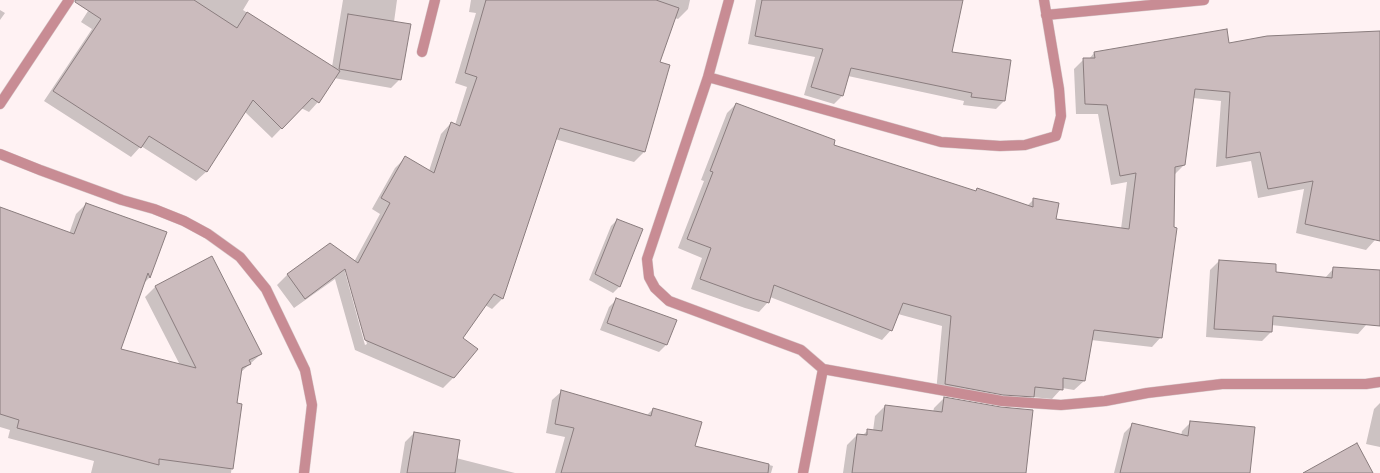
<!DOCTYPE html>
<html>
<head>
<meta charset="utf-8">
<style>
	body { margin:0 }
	canvas { display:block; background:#fff2f3 }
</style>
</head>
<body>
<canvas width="1380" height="473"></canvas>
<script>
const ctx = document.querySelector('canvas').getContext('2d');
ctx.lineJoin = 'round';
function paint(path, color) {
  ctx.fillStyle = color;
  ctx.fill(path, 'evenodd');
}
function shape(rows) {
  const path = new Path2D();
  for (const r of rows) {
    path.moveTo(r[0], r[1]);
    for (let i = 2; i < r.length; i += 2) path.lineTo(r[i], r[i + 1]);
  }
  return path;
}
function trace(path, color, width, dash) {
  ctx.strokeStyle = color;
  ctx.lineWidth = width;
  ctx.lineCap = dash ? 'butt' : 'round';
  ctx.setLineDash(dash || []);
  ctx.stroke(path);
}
const shadow = shape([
	[95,0,249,0,243,10,332,67,343,0,397,0,394,22,400,79,391,88,334,78,318,102,309,112,301,108,272,138,244,111,206,172,196,181,141,146,131,157,44,101,92,29,81,22],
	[471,0,690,0,688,9,678,19,675,18,659,63,644,152,634,162,555,139,502,299,492,309,485,305,461,338,453,378,443,388,355,350,335,279,294,308,277,285,287,275,330,244,354,262,380,214,372,209,395,168,405,158,429,171,441,134,451,123,455,125,467,87,455,83,476,13,469,12],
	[345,272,347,272,367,344,365,345],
	[756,0,962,0,951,53,1004,101,996,109,963,105,964,101,848,76,842,96,834,104,804,95,815,57,748,44],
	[0,10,5,13,0,20],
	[1380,32,1380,197,1375,240,1366,250,1296,233,1304,189,1258,198,1251,161,1216,167,1221,101,1193,98,1184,165,1174,175,1161,337,1152,347,1091,340,1084,381,1074,390,1062,388,1052,399,1032,397,1023,406,936,393,942,326,898,314,891,330,882,340,770,297,768,302,759,312,745,308,691,289,702,258,678,248,704,181,701,180,727,113,736,104,832,146,975,192,977,190,1027,206,1034,199,1054,220,1121,229,1127,182,1111,185,1098,114,1076,114,1074,69,1084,59,1089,59,1094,53,1228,44,1249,47,1259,37],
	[86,204,166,232,150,277,144,283,120,350,180,365,145,297,155,287,211,258,261,354,240,373,235,404,241,405,231,473,91,473,94,461,8,438,10,430,0,427,0,208,69,234,76,214],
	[617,220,619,287,613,293,589,280,611,226],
	[1219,261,1274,273,1325,278,1334,268,1372,271,1366,325,1358,334,1271,325,1271,332,1262,341,1206,337,1210,270],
	[616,300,667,344,659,352,600,330,609,307],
	[562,391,647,415,653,409,694,446,773,466,771,473,555,473,565,437,546,433,552,400],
	[944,398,1025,473,843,473,847,445,857,435,862,436,868,430,873,431,875,416,885,406,933,412,934,408],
	[1380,403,1380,447,1366,444,1374,409],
	[1191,422,1249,473,1114,473,1124,433,1133,424,1181,436,1182,431],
	[414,433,456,458,515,473,400,473,405,442]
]);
const building = shape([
	[75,0,194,0,237,28,247,12,340,71,319,103,312,98,282,129,253,100,207,172,149,136,141,148,53,91,101,19,75,2,75,0],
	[486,0,656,0,679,8,660,62,670,65,645,152,560,128,503,299,494,294,463,338,478,349,454,378,365,340,345,269,305,299,287,274,330,243,358,263,390,203,381,198,405,156,434,173,451,122,460,126,477,77,465,73,486,0],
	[762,0,963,0,952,52,1011,60,1005,101,971,97,972,93,851,68,843,96,811,87,823,49,755,36,762,0],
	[348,14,411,24,401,80,339,69,348,14],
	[1227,29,1229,43,1267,36,1380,31,1380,241,1305,224,1313,181,1268,189,1260,152,1226,158,1230,92,1195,89,1185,165,1175,167,1174,227,1177,228,1162,338,1094,330,1085,381,1063,378,1063,390,1035,387,1034,397,1003,395,945,384,951,316,903,303,892,331,774,285,769,303,755,299,700,279,711,248,687,239,713,172,710,171,736,103,835,140,834,145,976,191,977,188,1033,207,1033,198,1059,203,1056,219,1129,229,1136,173,1120,176,1107,105,1085,104,1083,58,1095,58,1094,52,1227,29],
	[86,203,167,232,150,278,148,273,121,349,196,368,155,286,212,256,262,354,249,360,251,364,242,368,237,403,242,404,233,469,159,459,159,465,17,428,19,420,0,414,0,207,74,234,86,203],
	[617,219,643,229,620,287,595,274,617,219],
	[1219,260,1276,264,1276,272,1332,278,1333,267,1380,270,1380,326,1273,316,1272,332,1214,329,1219,260],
	[616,298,677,320,667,345,607,323,616,298],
	[561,390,651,416,653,408,702,422,695,446,769,464,768,473,561,473,574,428,555,424,561,390],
	[944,397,1001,407,1033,410,1026,473,852,473,857,434,867,435,867,429,882,431,885,405,942,412,944,397],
	[1190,421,1255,427,1250,473,1120,473,1132,423,1188,436,1190,421],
	[414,432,460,440,455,473,407,473,414,432],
	[1357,443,1373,473,1303,473,1357,443]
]);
const street = shape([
	[729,0,708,77,647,259,649,277,655,288,669,301,801,350,823,369,1002,401,1061,405,1105,401,1147,393,1222,384,1366,384,1380,382],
	[1046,15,1204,0],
	[422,52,435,0],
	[708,77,941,142,1000,146,1025,145,1056,136,1061,116,1059,89,1044,0],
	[0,104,69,0],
	[0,154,40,170,122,200,154,209,184,221,208,234,240,257,266,289,305,370,312,405,304,473],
	[803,473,823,369]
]);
paint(shadow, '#0003');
paint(building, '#cbbbbd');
trace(building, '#8a7d7e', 1);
trace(street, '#d8cccd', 11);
trace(street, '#c88c94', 10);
</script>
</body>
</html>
